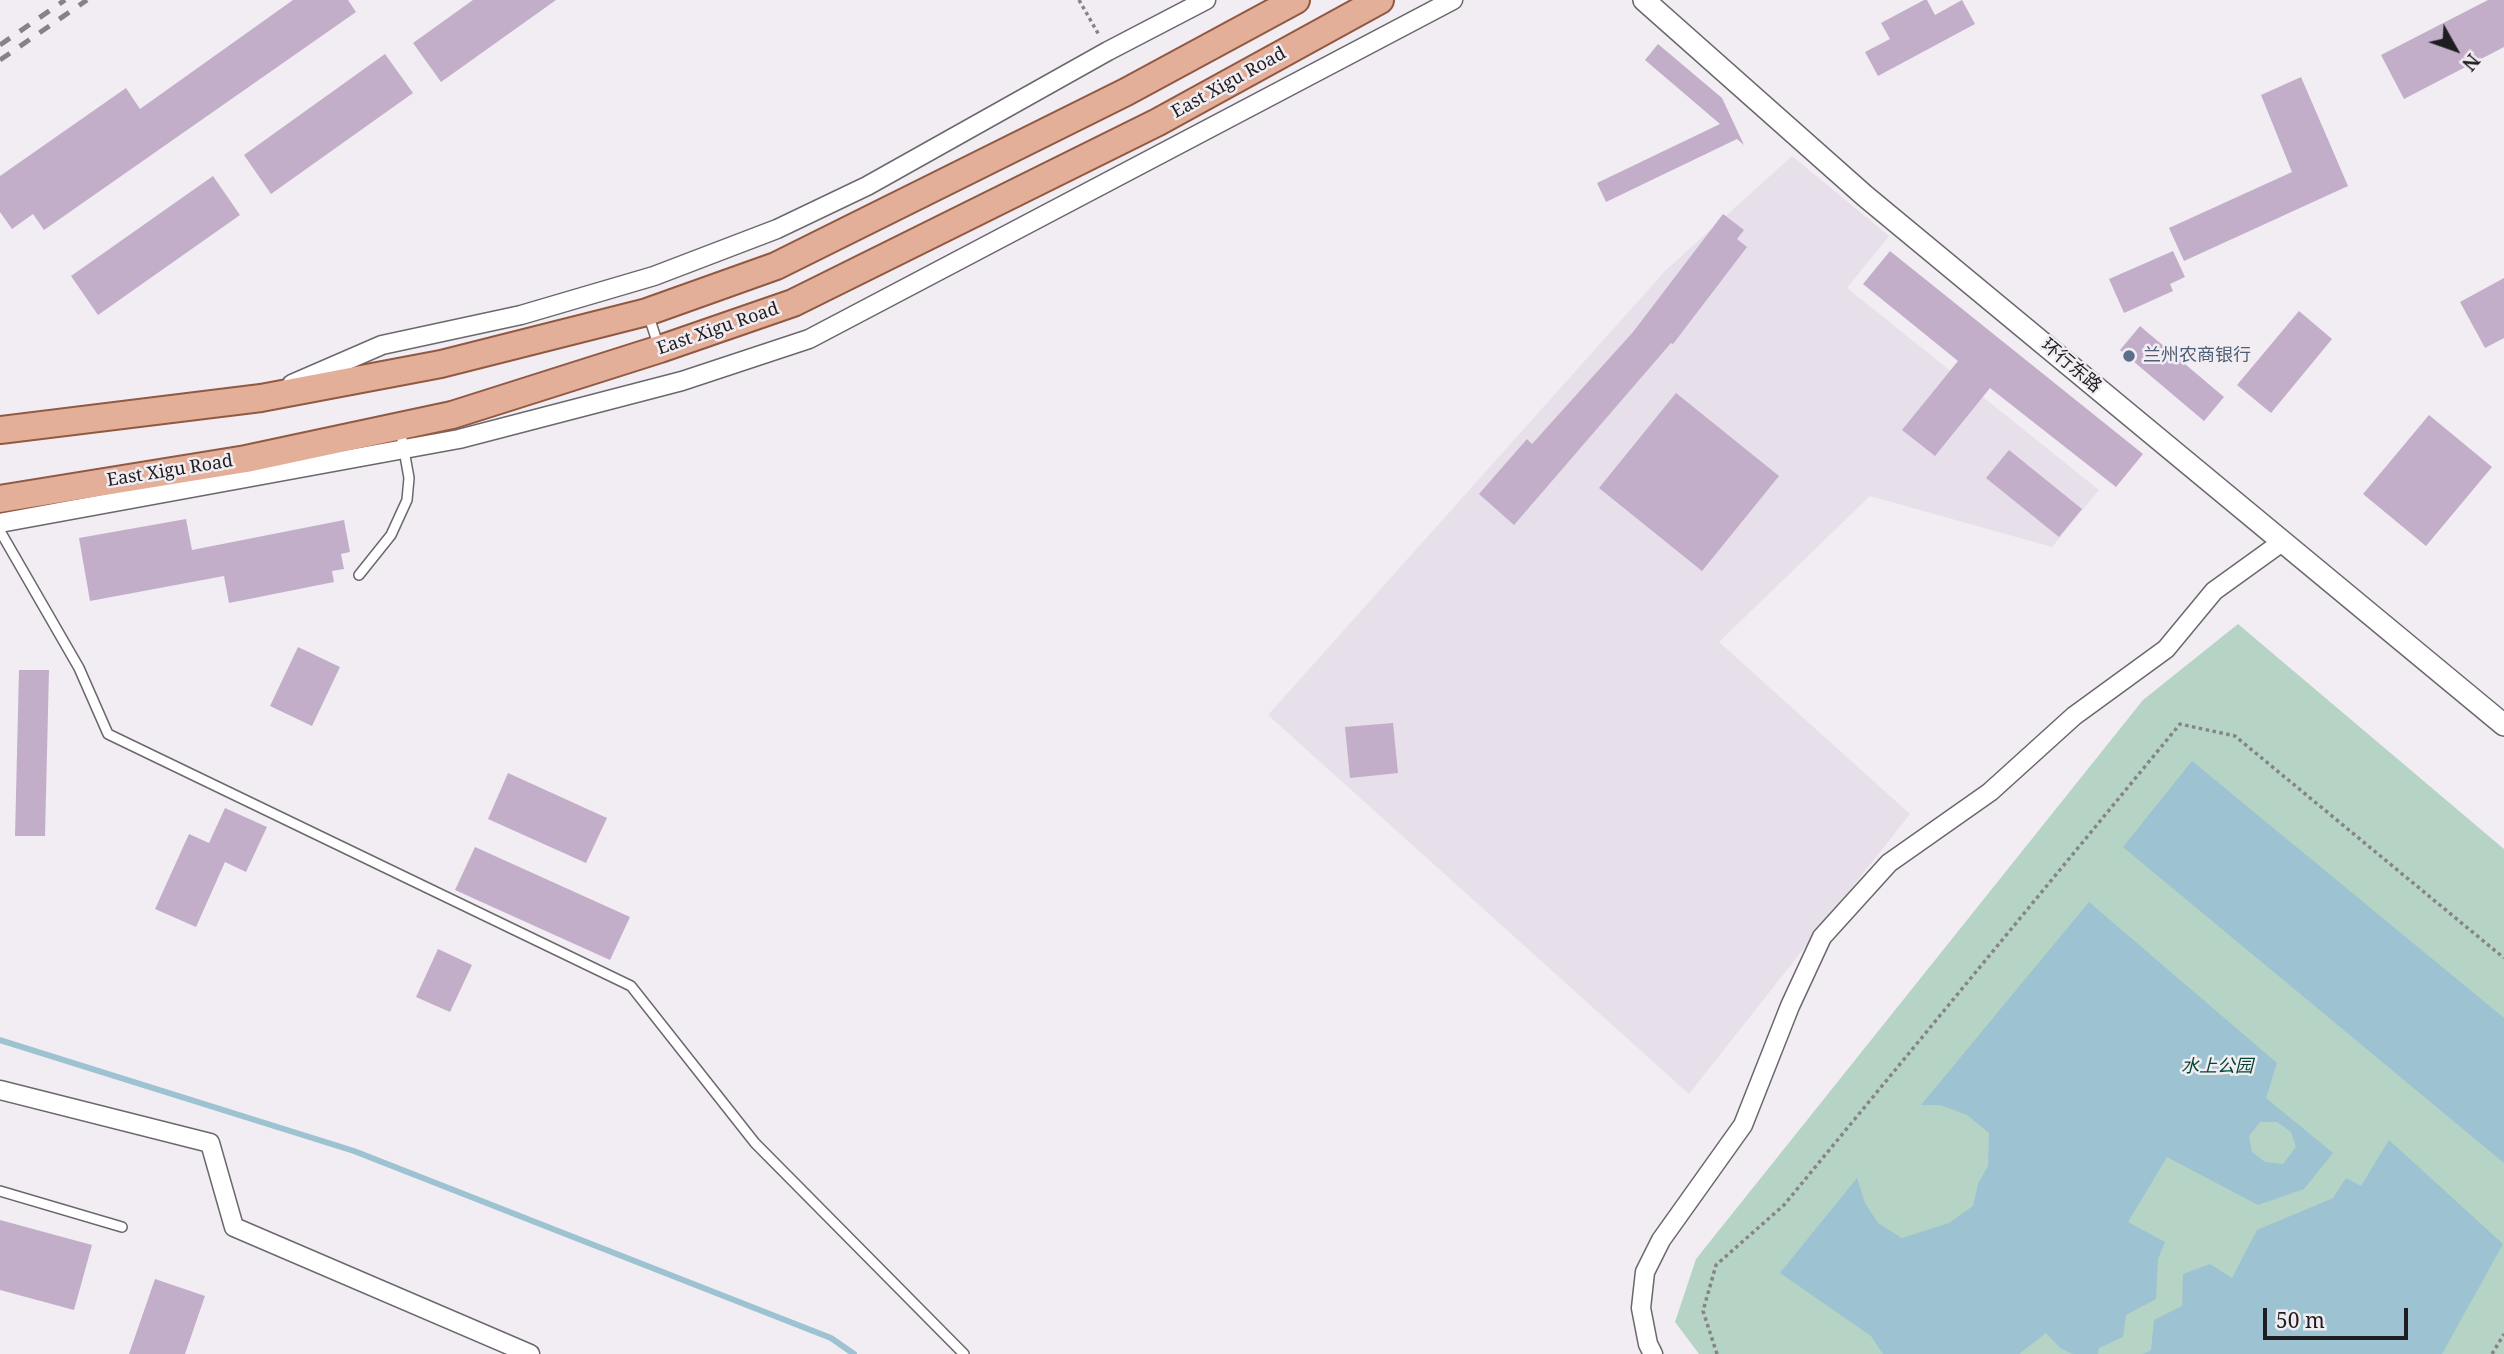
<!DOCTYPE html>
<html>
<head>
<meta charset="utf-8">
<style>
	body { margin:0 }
	#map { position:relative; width:2504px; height:1354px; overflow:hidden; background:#f1edf2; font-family:"Noto Serif",serif }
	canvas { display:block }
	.north { position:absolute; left:2420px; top:14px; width:70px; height:70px; -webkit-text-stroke:5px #f1edf2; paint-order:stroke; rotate:130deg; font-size:19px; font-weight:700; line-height:28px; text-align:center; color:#1e1d1f }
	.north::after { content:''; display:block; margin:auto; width:24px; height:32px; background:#1e1d1f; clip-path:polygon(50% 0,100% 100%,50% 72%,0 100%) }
	.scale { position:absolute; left:2263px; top:1308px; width:145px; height:32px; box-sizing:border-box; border:4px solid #1e1d1f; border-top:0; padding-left:9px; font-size:21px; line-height:24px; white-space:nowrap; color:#1e1d1f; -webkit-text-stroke:5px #f1edf2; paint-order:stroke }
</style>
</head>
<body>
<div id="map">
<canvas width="2504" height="1354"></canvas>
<div class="north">N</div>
<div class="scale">50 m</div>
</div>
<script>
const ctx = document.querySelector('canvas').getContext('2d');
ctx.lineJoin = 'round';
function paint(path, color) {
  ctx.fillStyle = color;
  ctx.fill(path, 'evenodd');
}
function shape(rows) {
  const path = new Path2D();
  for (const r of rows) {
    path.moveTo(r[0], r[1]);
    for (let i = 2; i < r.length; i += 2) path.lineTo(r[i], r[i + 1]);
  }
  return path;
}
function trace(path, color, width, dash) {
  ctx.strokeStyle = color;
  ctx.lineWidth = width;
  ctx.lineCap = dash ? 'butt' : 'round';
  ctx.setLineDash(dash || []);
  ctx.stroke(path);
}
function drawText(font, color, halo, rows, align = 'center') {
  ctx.font = font + ' "Noto Serif","Noto Sans SC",serif';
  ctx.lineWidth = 5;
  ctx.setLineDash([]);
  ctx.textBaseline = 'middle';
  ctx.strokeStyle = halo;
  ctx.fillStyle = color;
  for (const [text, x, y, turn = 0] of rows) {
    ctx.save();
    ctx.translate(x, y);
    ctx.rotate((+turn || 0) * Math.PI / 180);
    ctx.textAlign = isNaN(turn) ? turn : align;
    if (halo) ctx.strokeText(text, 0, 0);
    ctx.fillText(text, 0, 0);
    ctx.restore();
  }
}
const built = shape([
	[1792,156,1889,236,1847,288,2099,490,2052,547,1870,496,1719,642,1910,814,1689,1094,1268,715,1666,270]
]);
const green = shape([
	[2238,624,2504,849,2504,1354,1699,1354,1675,1322,1696,1259,2143,700]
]);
const water = shape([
	[2192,761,2504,1018,2504,1163,2123,847],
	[2089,902,2277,1063,2266,1098,2333,1153,2304,1189,2258,1205,2167,1157,2128,1222,2165,1242,2158,1259,2156,1299,2126,1315,2123,1337,2099,1348,2098,1354,2073,1354,2060,1348,2046,1333,2019,1354,1883,1354,1871,1336,1780,1273,1857,1178,1865,1203,1878,1223,1902,1238,1949,1223,1973,1206,1978,1184,1988,1166,1989,1133,1967,1115,1940,1105,1921,1105],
	[2260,1122,2277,1122,2291,1132,2296,1147,2283,1164,2265,1162,2252,1152,2249,1136],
	[2389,1140,2503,1244,2442,1354,2143,1354,2151,1350,2154,1320,2182,1306,2183,1274,2210,1264,2232,1278,2257,1230,2333,1198,2346,1178,2361,1186]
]);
const stream = shape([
	[0,1040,354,1151,831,1338,854,1354]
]);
const building = shape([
	[293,0,348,0,356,12,44,230,33,214,12,229,0,212,0,176,126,88,140,109],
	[473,0,556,0,441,82,413,43],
	[1924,0,1927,0,1935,15,1962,0,1975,24,1878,76,1865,52,1890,39,1881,23],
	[2488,0,2504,0,2504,47,2404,99,2381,55],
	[1658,44,1722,98,1744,145,1737,139,1606,202,1597,183,1720,124,1645,60],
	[385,54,413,93,271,194,244,155],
	[2301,77,2348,186,2184,261,2169,228,2292,172,2261,95],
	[213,176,240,215,98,315,71,276],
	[1723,214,1744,230,1737,239,1747,247,1673,344,1671,343,1514,525,1479,494,1527,439,1532,444,1633,332],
	[1890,251,2143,454,2116,487,1990,388,1935,456,1902,430,1958,361,1863,284],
	[2173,251,2185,277,2170,284,2173,291,2124,313,2109,279],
	[2504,278,2504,338,2485,348,2460,302],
	[2299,311,2332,339,2271,413,2237,385],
	[2140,326,2224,397,2204,421,2120,350],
	[1676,393,1779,476,1702,571,1599,488],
	[2429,415,2492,467,2426,546,2363,494],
	[2009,450,2082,509,2059,537,1986,478],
	[186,519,192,550,344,520,350,552,341,554,344,569,332,571,334,582,229,603,224,576,90,601,79,538],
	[298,647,340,667,312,726,270,706],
	[19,670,49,670,45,836,15,836],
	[1393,723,1398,773,1350,778,1345,727],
	[508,773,607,818,586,863,488,819],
	[225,808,267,827,246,872,225,862,196,927,155,909,189,834,209,843],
	[475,847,630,917,610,960,455,890],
	[438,949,472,965,450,1012,416,997],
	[0,1220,92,1245,74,1310,0,1290],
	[155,1279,205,1296,185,1354,129,1354]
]);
const path = shape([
	[1079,0,1099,35],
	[1717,1354,1703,1311,1716,1265,1784,1205,2180,724,2235,736,2504,958],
	[2492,1354,2504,1334]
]);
const service = shape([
	[648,314,659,347],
	[0,531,79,668,108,734,631,986,755,1143,964,1354],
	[359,575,391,535,407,500,409,478,400,428],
	[0,1191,122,1227]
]);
const minor = shape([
	[292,384,382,345,521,315,654,276,777,229,867,186,1108,51,1206,0],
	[0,523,459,439,682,381,809,339,1453,0],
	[0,1090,210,1143,234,1227,530,1354],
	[1653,1354,1648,1344,1641,1308,1645,1272,1661,1240,1743,1125,1790,1006,1822,937,1889,863,1990,792,2074,716,2166,649,2214,591,2282,542]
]);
const tertiary = shape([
	[1644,0,1865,196,2504,725]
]);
const primary = shape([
	[0,430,261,398,441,364,647,312,776,266,1126,92,1296,0],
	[0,499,246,459,452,415,660,349,793,303,1158,122,1380,0]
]);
const rail = shape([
	[0,45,65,0],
	[0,60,87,0]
]);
const markers = [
	[2129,356,7,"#5c6f8a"]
];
const streetNames = [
	["East Xigu Road",1229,83,-29],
	["East Xigu Road",718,329,-19],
	["环行东路",2071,366,40],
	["East Xigu Road",170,471,-9]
];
const serviceNames = [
	["兰州农商银行",2143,356]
];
const parkNames = [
	["水上公园",2217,1067]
];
paint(built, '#e7dfea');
paint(green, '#b5d4c5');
paint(water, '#9dc2d1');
trace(stream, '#9dc2d1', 6);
paint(building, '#c3aeca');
trace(service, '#6b686d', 12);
trace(minor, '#6b686d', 21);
trace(tertiary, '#6b686d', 24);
trace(primary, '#925942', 30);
trace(path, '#878488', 3.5, [3.5, 3.5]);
trace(service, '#fff', 9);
trace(minor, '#fff', 18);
trace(tertiary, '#fff', 21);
trace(primary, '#e3af99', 26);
trace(rail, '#858386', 5, [12, 12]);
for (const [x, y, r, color] of markers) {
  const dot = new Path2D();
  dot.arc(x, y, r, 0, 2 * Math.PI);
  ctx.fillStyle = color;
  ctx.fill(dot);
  trace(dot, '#f1edf2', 2.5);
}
drawText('18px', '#1e1d1f', '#f1edf2', streetNames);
drawText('18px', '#4e5e75', '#f1edf2', serviceNames, 'left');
drawText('italic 18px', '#004630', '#f1edf2', parkNames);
</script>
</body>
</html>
